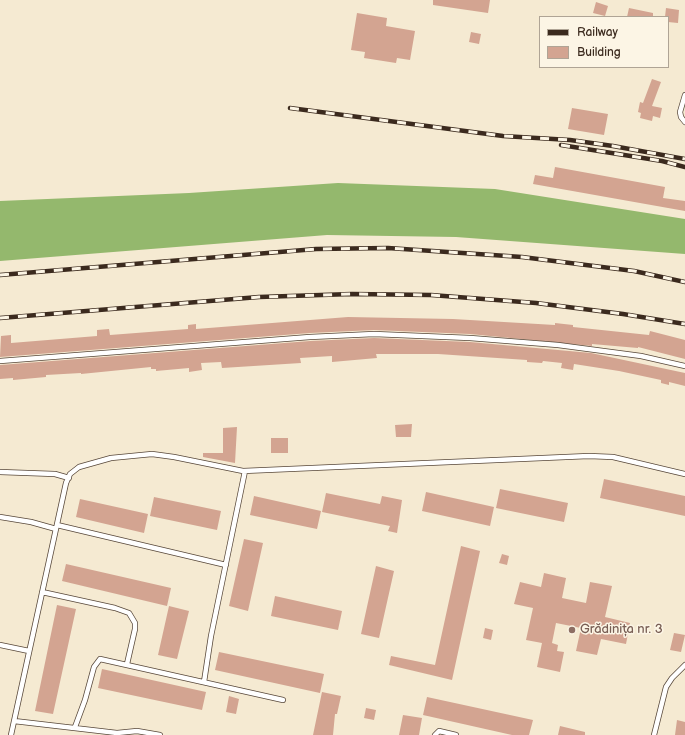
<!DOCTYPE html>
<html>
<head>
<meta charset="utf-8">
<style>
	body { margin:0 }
	#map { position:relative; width:685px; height:735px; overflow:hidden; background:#f5ead2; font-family:"Balsamiq Sans",sans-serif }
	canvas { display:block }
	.legend { position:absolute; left:539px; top:16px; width:130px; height:52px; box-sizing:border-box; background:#fcf5e5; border:1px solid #afa495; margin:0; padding:5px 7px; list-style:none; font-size:12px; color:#3b2a1e }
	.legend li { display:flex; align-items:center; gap:8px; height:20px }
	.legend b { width:20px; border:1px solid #afa495 }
</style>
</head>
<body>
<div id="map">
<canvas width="685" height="735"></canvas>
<ul class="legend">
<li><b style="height:5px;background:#3b2a1e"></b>Railway</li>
<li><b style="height:11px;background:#d3a491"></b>Building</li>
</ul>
</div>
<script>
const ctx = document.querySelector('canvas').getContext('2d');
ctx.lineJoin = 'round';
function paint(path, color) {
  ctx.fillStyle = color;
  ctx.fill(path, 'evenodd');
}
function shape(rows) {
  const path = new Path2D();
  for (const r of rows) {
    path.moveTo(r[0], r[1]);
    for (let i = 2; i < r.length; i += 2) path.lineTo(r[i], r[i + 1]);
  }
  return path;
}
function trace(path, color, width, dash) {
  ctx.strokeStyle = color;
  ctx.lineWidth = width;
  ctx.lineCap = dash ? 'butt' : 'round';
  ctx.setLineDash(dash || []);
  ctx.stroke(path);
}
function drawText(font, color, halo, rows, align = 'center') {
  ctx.font = font + ' "Balsamiq Sans",sans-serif';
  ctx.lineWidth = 3;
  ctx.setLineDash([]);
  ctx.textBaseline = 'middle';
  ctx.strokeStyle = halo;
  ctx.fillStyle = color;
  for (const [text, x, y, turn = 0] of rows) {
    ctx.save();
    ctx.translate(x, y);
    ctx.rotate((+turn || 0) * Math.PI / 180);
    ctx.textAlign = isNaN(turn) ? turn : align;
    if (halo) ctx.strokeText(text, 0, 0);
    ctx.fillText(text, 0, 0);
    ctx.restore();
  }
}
const forest = shape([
	[338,183,495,189,685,219,685,254,456,237,327,235,0,261,0,201,189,193]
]);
const building = shape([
	[433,0,490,0,488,13,433,5],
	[596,2,608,6,605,16,593,13],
	[629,8,653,13,653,17,627,17],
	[666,8,679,10,678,23,668,22,668,17,665,17],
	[357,13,387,18,386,26,415,31,410,60,397,58,396,63,364,58,365,52,351,50],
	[471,32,481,34,479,44,469,42],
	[652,79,661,82,652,106,662,108,660,118,653,116,652,121,640,118,641,113,638,112,640,102,643,103],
	[572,108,608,114,604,135,568,129],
	[555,167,665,187,663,198,685,201,685,211,533,184,535,175,553,178],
	[348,317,453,319,555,325,555,323,573,325,573,327,649,335,650,331,685,340,685,359,638,347,638,348,592,344,592,346,470,334,374,330,310,333,0,357,1,336,11,335,11,343,97,336,97,330,109,329,110,335,188,329,188,325,196,324,196,329],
	[374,338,470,342,591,353,685,373,685,386,669,382,669,385,661,383,661,380,619,371,574,364,573,370,561,368,562,363,543,361,542,363,527,362,527,360,438,354,376,354,377,358,332,362,332,356,300,358,301,363,222,368,221,362,201,363,202,370,189,372,189,368,156,371,156,369,151,369,151,367,81,374,81,373,46,375,46,377,13,380,13,378,0,379,0,365,310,341],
	[412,424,411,437,396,437,395,425],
	[237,427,235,463,203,457,203,453,223,453,223,428],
	[271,438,288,438,288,453,271,453],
	[604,479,685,496,685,516,600,498],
	[500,489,568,503,564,522,496,508],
	[426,492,494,507,490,526,422,511],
	[326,493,380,504,382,496,402,500,397,533,388,531,390,526,322,512],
	[254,496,321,511,317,529,250,515],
	[154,497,221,511,217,530,150,516],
	[80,499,148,514,144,533,76,517],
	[244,539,263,543,248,611,229,606],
	[461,546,480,551,452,680,389,665,391,656,435,665],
	[502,554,509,556,507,565,499,563],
	[66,564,171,588,167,606,62,581],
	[376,566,394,571,379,638,361,634],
	[544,573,566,578,562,598,586,603,590,582,612,586,605,617,630,623,626,644,601,639,597,655,576,651,581,628,556,623,552,643,558,645,557,651,564,652,560,672,537,667,542,643,526,640,533,608,514,604,520,582,541,587],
	[275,596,342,611,338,630,271,616],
	[57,605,76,609,53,714,35,711],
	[169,606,189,611,177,659,158,655],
	[485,628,493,630,491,640,483,638],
	[674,633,685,635,681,652,670,650],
	[219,652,324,674,320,693,215,670],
	[102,669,206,692,202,710,98,688],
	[322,692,341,696,337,714,335,714,333,735,313,735],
	[229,696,239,699,236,714,226,712],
	[427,697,533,720,529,735,512,735,423,715],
	[366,708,376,710,374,720,364,718],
	[403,715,422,718,419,735,399,735],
	[677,720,685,722,685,735,675,735],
	[560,726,585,732,585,735,558,735]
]);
const lane = shape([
	[685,95,680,112,681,117,685,122],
	[0,361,310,337,374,334,470,338,558,345,641,356,685,366],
	[0,472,55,474,69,478],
	[0,517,31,522,56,529],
	[57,525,226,565],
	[42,592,115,608,129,613,135,623,135,629,127,664],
	[0,645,29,651],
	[204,682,211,636,245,471],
	[14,721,117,733,137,731,160,735],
	[75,727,85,700,94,667,100,659,283,700],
	[11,735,66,483,70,474,79,467,111,458,152,454,174,457,243,471,589,456,613,457,685,474],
	[435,735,439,731,456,735],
	[654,735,666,687,672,678,685,665]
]);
const rail = shape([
	[290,108,503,136,570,140,613,146,685,159],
	[561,145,662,161,685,167],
	[0,275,316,249,388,248,522,257,634,271,685,282],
	[0,318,259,297,352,294,431,295,536,303,623,314,685,324]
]);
const markers = [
	[572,630,4,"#8d6e63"]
];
const educationNames = [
	["Grădinița nr. 3",580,630]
];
paint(forest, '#94b86d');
paint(building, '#d3a491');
trace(lane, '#574739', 6);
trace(lane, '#fff', 4.5);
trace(rail, '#3b2a1e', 4.5);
trace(rail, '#fcf5e5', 3, [9]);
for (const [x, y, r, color] of markers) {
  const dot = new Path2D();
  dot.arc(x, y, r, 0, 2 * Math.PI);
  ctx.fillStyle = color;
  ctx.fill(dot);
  trace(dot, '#fcf5e5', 1.5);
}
drawText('13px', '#785e54', '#fcf5e5', educationNames, 'left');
</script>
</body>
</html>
